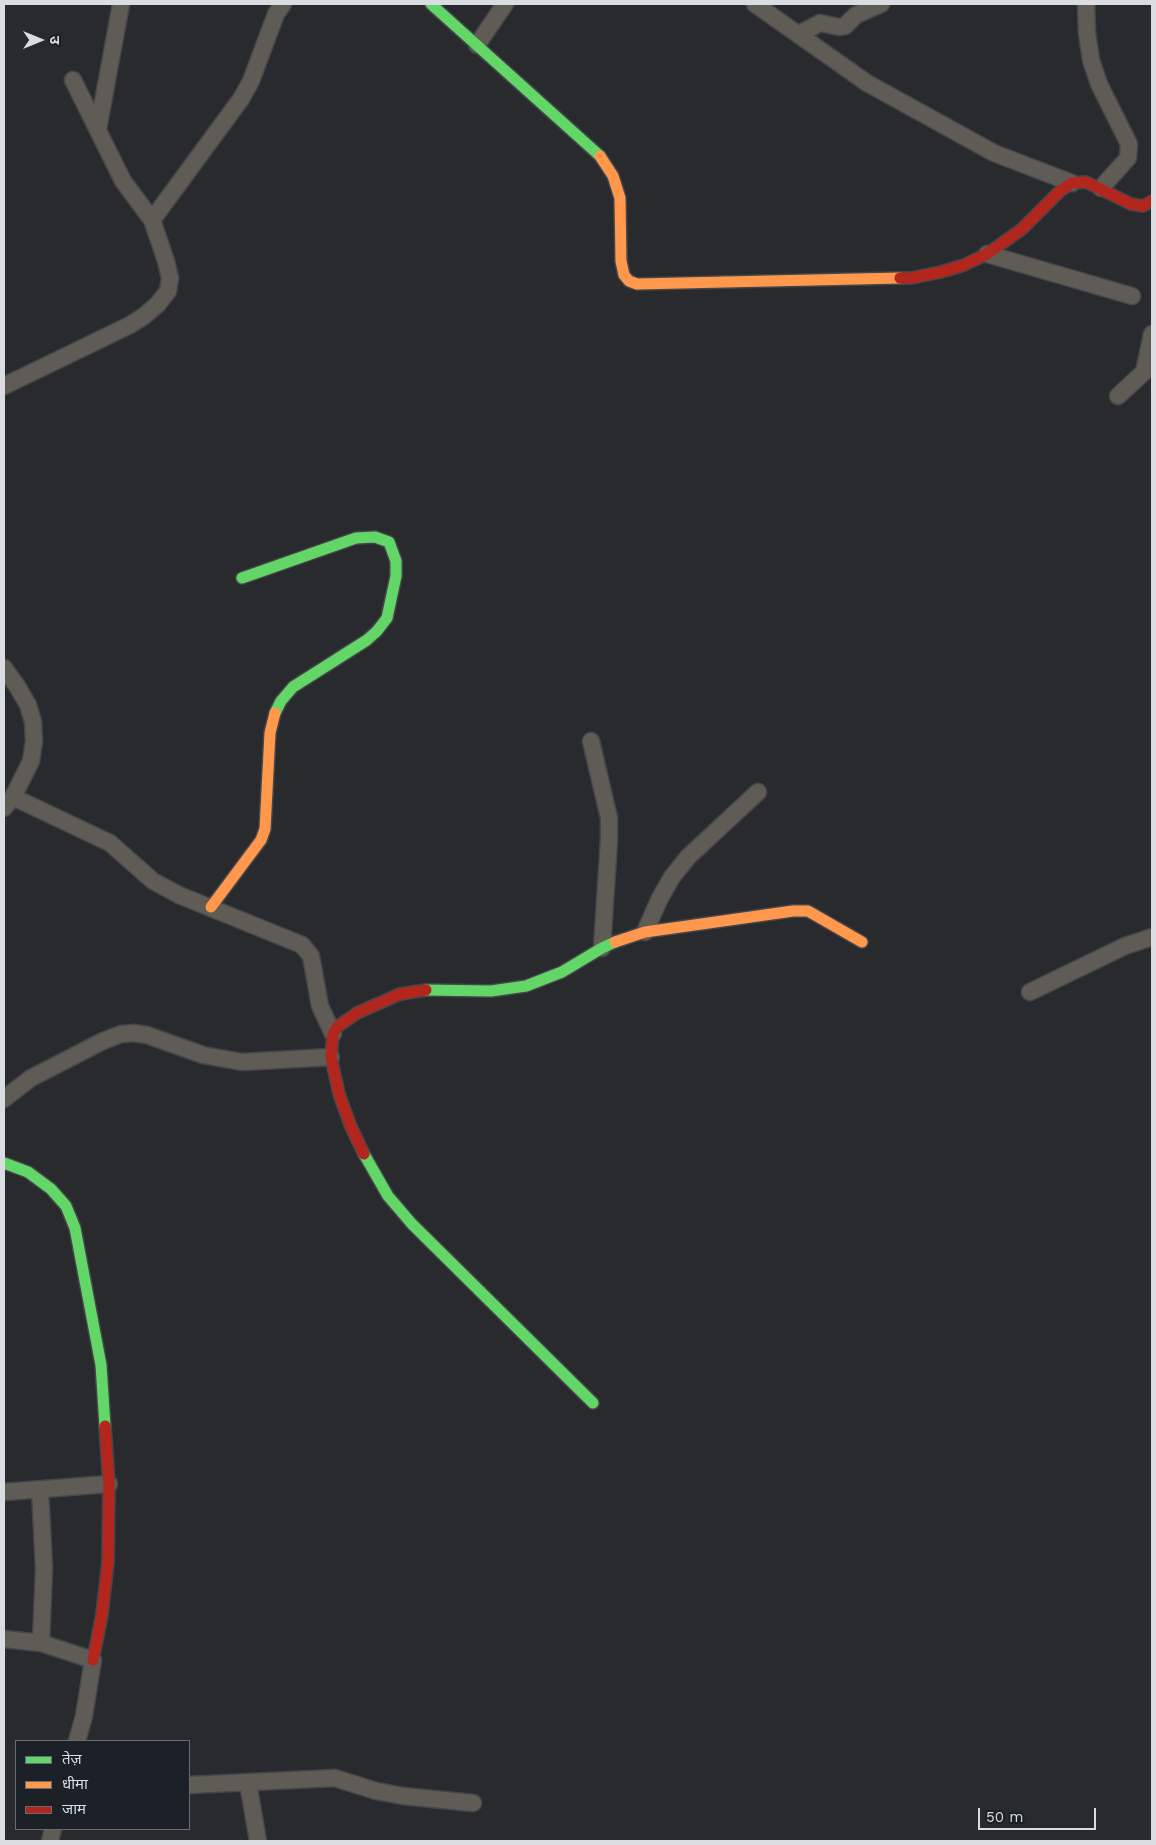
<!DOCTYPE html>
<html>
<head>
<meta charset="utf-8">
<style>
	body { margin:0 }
	#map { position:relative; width:1156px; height:1845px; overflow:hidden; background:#282a2e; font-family:"Work Sans","Noto Sans Devanagari",sans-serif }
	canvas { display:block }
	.frame { position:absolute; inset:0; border:5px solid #d9dce1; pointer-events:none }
	.legend { position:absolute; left:15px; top:1740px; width:175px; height:90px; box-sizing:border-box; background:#1c2027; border:1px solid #686b71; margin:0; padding:6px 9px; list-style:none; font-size:15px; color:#d9dce1 }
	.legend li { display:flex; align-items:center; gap:10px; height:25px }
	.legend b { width:25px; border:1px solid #686b71 }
	.north { position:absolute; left:15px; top:15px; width:50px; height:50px; -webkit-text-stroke:4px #1c2027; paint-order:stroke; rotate:90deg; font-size:14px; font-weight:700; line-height:20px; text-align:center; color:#d9dce1 }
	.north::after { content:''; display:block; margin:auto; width:18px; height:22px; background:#d9dce1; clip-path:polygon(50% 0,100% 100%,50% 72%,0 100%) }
	.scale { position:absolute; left:978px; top:1808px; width:118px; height:22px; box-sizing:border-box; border:2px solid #d9dce1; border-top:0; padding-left:6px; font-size:15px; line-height:18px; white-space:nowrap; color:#d9dce1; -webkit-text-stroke:4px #1c2027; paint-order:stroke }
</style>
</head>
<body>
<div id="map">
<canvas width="1156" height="1845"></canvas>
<div class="frame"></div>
<ul class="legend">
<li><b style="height:6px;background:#63d668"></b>तेज़</li>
<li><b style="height:6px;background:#ff974d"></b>धीमा</li>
<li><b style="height:6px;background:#b3261e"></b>जाम</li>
</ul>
<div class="north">उ</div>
<div class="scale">50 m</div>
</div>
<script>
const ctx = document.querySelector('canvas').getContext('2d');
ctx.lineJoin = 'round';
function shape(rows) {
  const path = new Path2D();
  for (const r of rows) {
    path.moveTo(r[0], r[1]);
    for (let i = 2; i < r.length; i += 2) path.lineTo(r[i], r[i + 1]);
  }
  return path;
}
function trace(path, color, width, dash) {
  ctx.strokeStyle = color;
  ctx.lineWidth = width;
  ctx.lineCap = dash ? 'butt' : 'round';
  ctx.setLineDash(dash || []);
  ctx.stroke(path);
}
const street = shape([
	[755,4,867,83,994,153,1072,183],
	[1086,4,1087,33,1091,60,1099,84,1129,144,1128,158,1101,188],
	[799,34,820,23,839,27,845,26,856,15,881,4],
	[477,45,505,4],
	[98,129,121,4],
	[152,220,241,99,251,81,276,14,283,4],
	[987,254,1132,296],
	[4,386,130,325,144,316,158,304,168,291,170,278,166,261,152,220,123,181,73,80],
	[1118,396,1144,372,1152,334],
	[4,668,17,686,28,705,33,722,34,741,31,761,13,797,4,808],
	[591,741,609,818,609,840,602,948],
	[13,797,110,843,153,881,179,895,302,945,311,956,320,1006,333,1034],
	[645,932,659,900,672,877,688,857,758,792],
	[1030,992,1125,946,1152,937],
	[4,1099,31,1078,103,1041,121,1034,134,1033,147,1035,203,1055,242,1062,331,1057],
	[40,1490,44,1568,41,1643],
	[4,1492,109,1484],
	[4,1639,41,1643,93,1660,84,1716,77,1741],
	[248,1783,258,1841],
	[189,1785,335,1778,376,1791,403,1796,473,1803],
	[50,1841,53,1829]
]);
const fast = shape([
	[431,4,600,156],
	[242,578,356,538,375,537,389,542,396,561,396,576,387,618,377,631,367,640,293,687,281,701,275,713],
	[426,990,491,991,526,986,562,972,602,948,615,942],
	[364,1154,388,1196,412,1224,593,1403],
	[4,1163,28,1172,51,1189,66,1206,75,1228,101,1365,105,1426]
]);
const slow = shape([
	[600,156,613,176,620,198,621,261,624,275,629,281,637,284,900,278],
	[211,907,261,840,265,829,270,733,275,713],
	[615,942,645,932,793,911,808,911,862,942]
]);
const jam = shape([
	[900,278,911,278,941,272,964,265,987,254,1022,229,1060,191,1072,183,1086,182,1131,204,1143,206,1152,201],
	[364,1154,351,1127,339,1094,331,1057,333,1034,337,1027,357,1013,400,994,426,990],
	[93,1660,102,1614,108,1562,109,1484,105,1426]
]);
trace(street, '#45464a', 19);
trace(fast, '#45464a', 14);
trace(slow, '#45464a', 14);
trace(jam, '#45464a', 14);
trace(street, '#5e5c55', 16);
trace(fast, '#63d668', 11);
trace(slow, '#ff974d', 11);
trace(jam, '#b3261e', 11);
</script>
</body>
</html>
